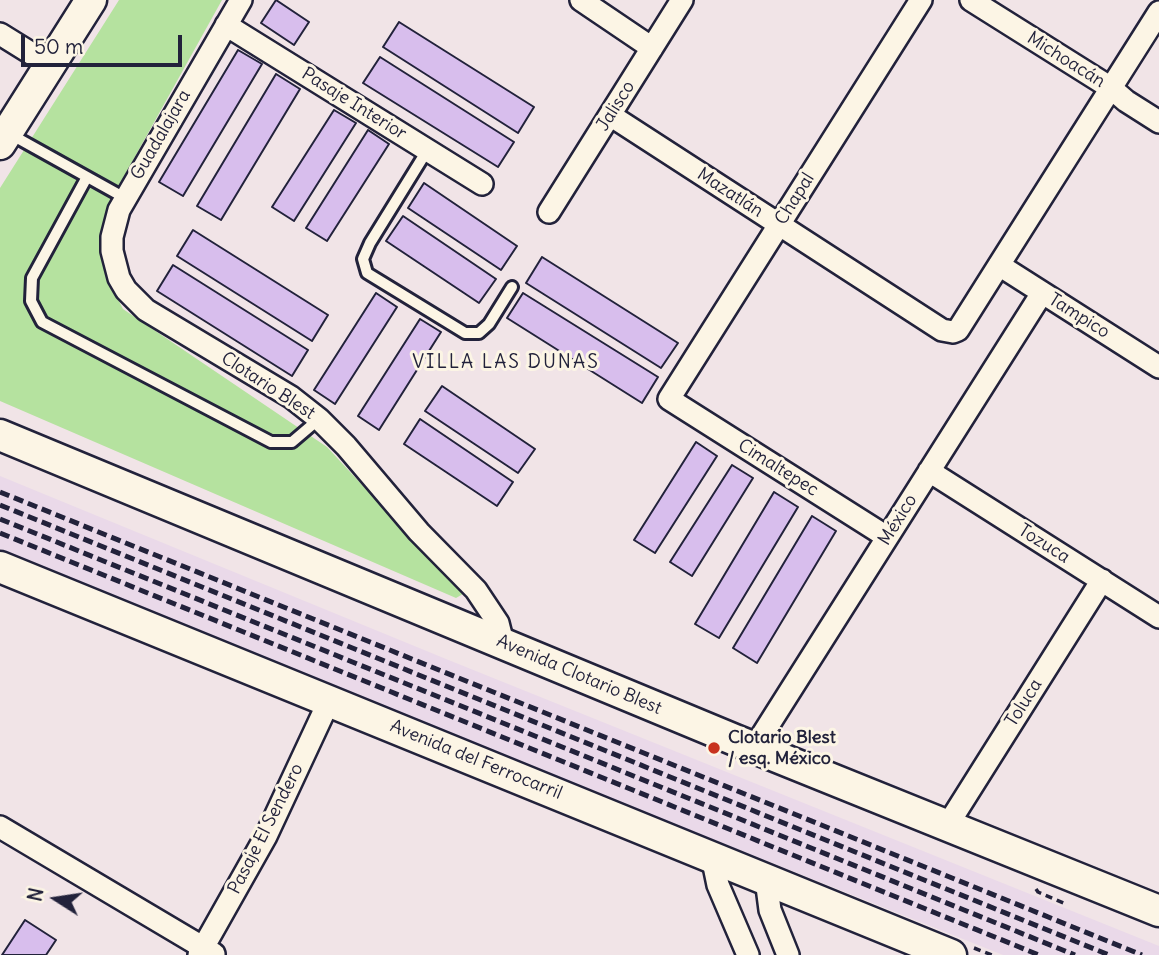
<!DOCTYPE html>
<html>
<head>
<meta charset="utf-8">
<style>
	body { margin:0 }
	#map { position:relative; width:1159px; height:955px; overflow:hidden; background:#f1e4e7; font-family:Delius,sans-serif }
	canvas { display:block }
	.north { position:absolute; left:21px; top:864px; width:70px; height:70px; -webkit-text-stroke:5px #fcf5e5; paint-order:stroke; rotate:282deg; font-size:19px; font-weight:700; line-height:28px; text-align:center; color:#22223b }
	.north::after { content:''; display:block; margin:auto; width:24px; height:32px; background:#22223b; clip-path:polygon(50% 0,100% 100%,50% 72%,0 100%) }
	.scale { position:absolute; left:21px; top:35px; width:161px; height:32px; box-sizing:border-box; border:4px solid #22223b; border-top:0; padding-left:9px; font-size:21px; line-height:24px; white-space:nowrap; color:#22223b; -webkit-text-stroke:5px #fcf5e5; paint-order:stroke }
</style>
</head>
<body>
<div id="map">
<canvas width="1159" height="955"></canvas>
<div class="north">N</div>
<div class="scale">50 m</div>
</div>
<script>
const ctx = document.querySelector('canvas').getContext('2d');
ctx.lineJoin = 'round';
function paint(path, color) {
  ctx.fillStyle = color;
  ctx.fill(path, 'evenodd');
}
function shape(rows) {
  const path = new Path2D();
  for (const r of rows) {
    path.moveTo(r[0], r[1]);
    for (let i = 2; i < r.length; i += 2) path.lineTo(r[i], r[i + 1]);
  }
  return path;
}
function trace(path, color, width, dash) {
  ctx.strokeStyle = color;
  ctx.lineWidth = width;
  ctx.lineCap = dash ? 'butt' : 'round';
  ctx.setLineDash(dash || []);
  ctx.stroke(path);
}
function drawText(font, color, halo, rows, align = 'center') {
  ctx.font = font + ' Delius,sans-serif';
  ctx.lineWidth = 6;
  ctx.setLineDash([]);
  ctx.textBaseline = 'middle';
  ctx.strokeStyle = halo;
  ctx.fillStyle = color;
  for (const [text, x, y, turn = 0] of rows) {
    ctx.save();
    ctx.translate(x, y);
    ctx.rotate((+turn || 0) * Math.PI / 180);
    ctx.textAlign = isNaN(turn) ? turn : align;
    if (halo) ctx.strokeText(text, 0, 0);
    ctx.fillText(text, 0, 0);
    ctx.restore();
  }
}
const built = shape([
	[0,476,446,659,1159,946,1159,955,1003,955,529,766,0,550]
]);
const green = shape([
	[119,0,222,0,112,198,106,216,103,252,110,284,123,309,327,447,463,594,456,598,0,401,0,188]
]);
const building = shape([
	[276,0,309,22,294,45,261,23,276,0],
	[399,22,534,107,518,133,383,47,399,22],
	[238,50,262,64,183,196,159,182,238,50],
	[380,57,514,142,498,167,363,83,380,57],
	[276,74,300,89,221,220,197,206,276,74],
	[334,110,356,123,294,221,272,207,334,110],
	[368,130,389,144,327,241,306,228,368,130],
	[424,183,517,246,501,270,408,208,424,183],
	[403,216,496,279,479,303,386,241,403,216],
	[193,230,328,315,312,341,177,256,193,230],
	[542,257,678,343,661,368,526,283,542,257],
	[173,265,308,350,292,376,157,291,173,265],
	[376,293,397,307,335,404,314,390,376,293],
	[523,293,658,377,642,403,507,318,523,293],
	[420,319,441,332,379,430,358,416,420,319],
	[442,386,535,449,518,473,425,411,442,386],
	[420,419,513,482,497,506,404,444,420,419],
	[696,442,717,456,655,553,634,540,696,442],
	[732,465,753,478,692,576,670,562,732,465],
	[774,492,798,507,719,638,695,624,774,492],
	[812,516,836,531,757,663,733,648,812,516],
	[25,920,56,940,46,955,2,955,25,920]
]);
const path = shape([
	[1036,889,1038,892,1066,904],
	[974,948,992,955]
]);
const lane = shape([
	[10,134,125,198],
	[428,149,370,243,363,259,367,273,465,333,479,333,489,324,512,287],
	[87,177,32,278,31,301,42,322,271,442,292,442,319,419]
]);
const street = shape([
	[241,0,119,210,112,237,112,251,119,278,126,290,146,310,291,397,319,419,346,446,419,532,476,590,498,623,503,643],
	[581,0,652,48],
	[971,0,1111,88,1126,101,1159,122],
	[226,25,482,184],
	[0,34,50,65],
	[610,115,942,330,953,332,958,330,999,265,1159,12],
	[549,212,682,0],
	[999,265,1159,367],
	[929,471,1159,617],
	[887,537,669,399,921,0],
	[754,748,1042,293],
	[947,826,1102,580],
	[0,827,214,954],
	[712,856,718,885,748,955],
	[766,879,770,910,788,955],
	[199,955,266,836,329,701]
]);
const secondary = shape([
	[0,144,91,0],
	[0,435,735,740,1159,911],
	[0,567,951,955]
]);
const rail = shape([
	[0,492,1142,955],
	[0,505,1109,955],
	[0,519,1075,955],
	[0,533,1039,955]
]);
const markers = [
	[714,748,7,"#c8321e"]
];
const streetNames = [
	["Michoacán",1066,60,32],
	["Pasaje Interior",354,104,32],
	["Jalisco",616,106,-58],
	["Guadalajara",161,135,-60],
	["Mazatlán",730,193,33],
	["Chapal",795,199,-58],
	["Tampico",1079,316,32],
	["Clotario Blest",268,386,33],
	["Cimaltepec",778,468,32],
	["México",898,520,-58],
	["Tozuca",1044,544,32],
	["Avenida Clotario Blest",579,675,23],
	["Toluca",1024,703,-58],
	["Avenida del Ferrocarril",476,760,22],
	["Pasaje El Sendero",266,829,-63]
];
const poiNames = [
	["Clotario Blest",728,738],
	["/ esq. México",728,759]
];
const neighbourhoodNames = [
	["VILLA LAS DUNAS",506,363]
];
paint(built, '#ead9e9');
paint(green, '#b5e29f');
paint(building, '#d8beed');
trace(building, '#22223b', 2);
trace(lane, '#22223b', 16);
trace(street, '#22223b', 26);
trace(secondary, '#22223b', 35);
trace(path, '#22223b', 3.5, [7, 5]);
trace(lane, '#fcf5e5', 10);
trace(street, '#fcf5e5', 21);
trace(secondary, '#fcf5e5', 30);
trace(rail, '#22223b', 5, [10, 5]);
for (const [x, y, r, color] of markers) {
  const dot = new Path2D();
  dot.arc(x, y, r, 0, 2 * Math.PI);
  ctx.fillStyle = color;
  ctx.fill(dot);
  trace(dot, '#fcf5e5', 2.5);
}
drawText('18px', '#22223b', '#fcf5e5', streetNames);
drawText('bold 18px', '#22223b', '#fcf5e5', poiNames, 'left');
ctx.letterSpacing = '2px';
drawText('19px', '#22223b', '#fcf5e5', neighbourhoodNames);
ctx.letterSpacing = '0px';
</script>
</body>
</html>
